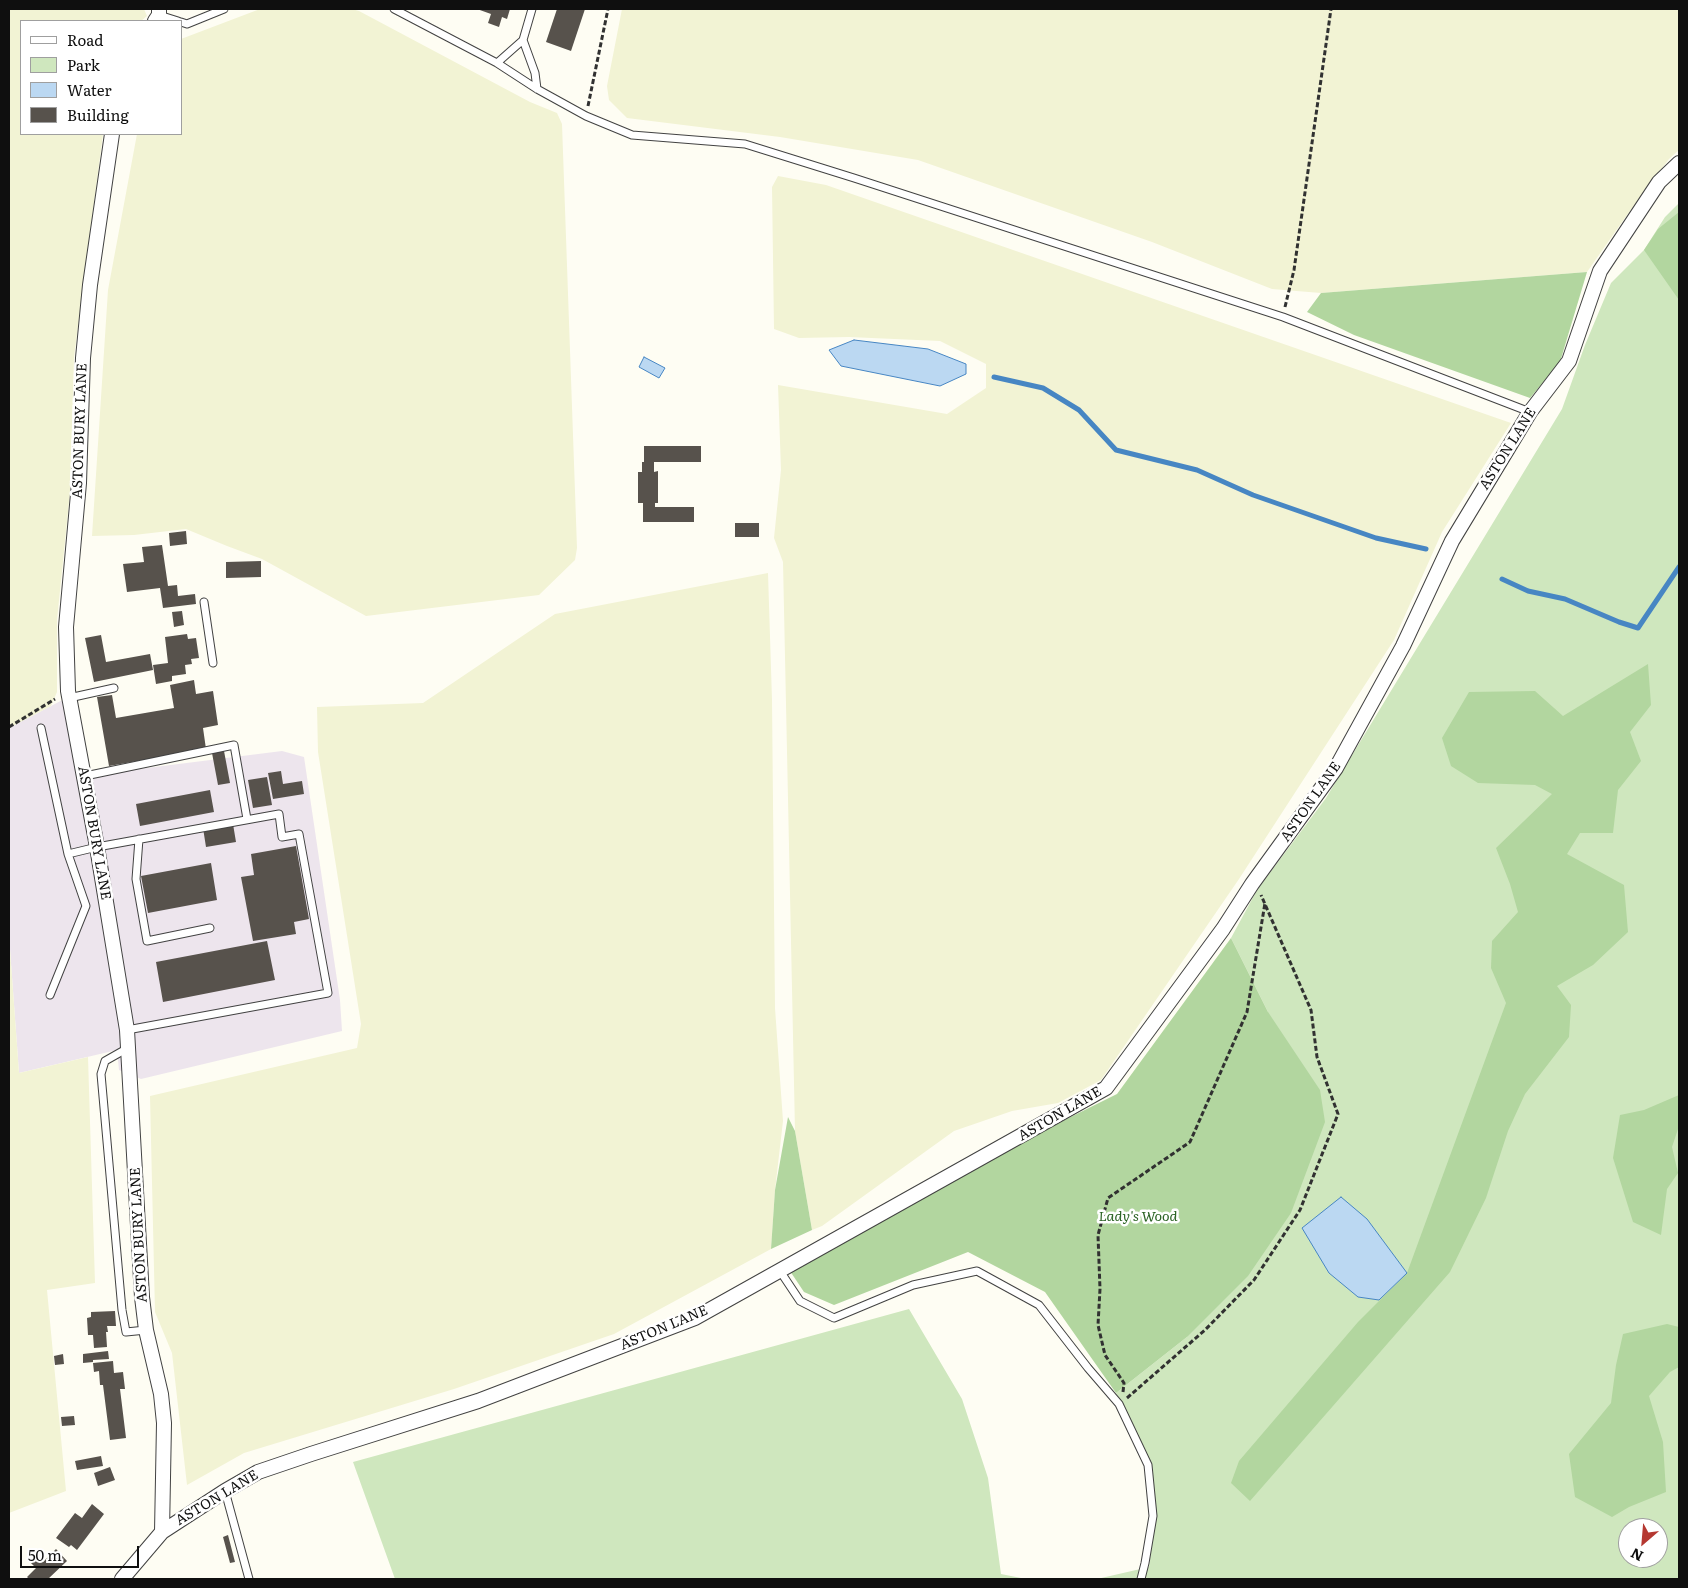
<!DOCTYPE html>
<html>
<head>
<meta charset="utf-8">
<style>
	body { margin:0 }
	#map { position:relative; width:1688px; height:1588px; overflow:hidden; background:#fefdf3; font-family:Literata,serif }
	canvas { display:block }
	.frame { position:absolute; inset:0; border:10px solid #0f0f0f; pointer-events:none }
	.legend { position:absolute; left:20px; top:20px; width:162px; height:115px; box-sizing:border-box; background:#fff; border:1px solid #9f9f9f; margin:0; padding:6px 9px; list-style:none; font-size:15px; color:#0f0f0f }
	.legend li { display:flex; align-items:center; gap:10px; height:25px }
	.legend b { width:25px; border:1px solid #9f9f9f }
	.north { position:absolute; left:1618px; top:1518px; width:50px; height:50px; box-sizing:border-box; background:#fff; border:1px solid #9f9f9f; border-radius:50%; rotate:207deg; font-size:14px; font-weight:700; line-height:20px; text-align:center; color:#0f0f0f }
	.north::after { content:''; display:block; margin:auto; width:18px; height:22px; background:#b53831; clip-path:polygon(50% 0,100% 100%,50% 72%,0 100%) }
	.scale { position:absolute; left:20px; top:1546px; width:119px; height:22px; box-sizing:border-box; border:2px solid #0f0f0f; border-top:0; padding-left:6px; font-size:15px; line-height:18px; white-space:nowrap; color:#0f0f0f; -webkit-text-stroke:4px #fff; paint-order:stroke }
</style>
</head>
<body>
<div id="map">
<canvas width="1688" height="1588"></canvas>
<div class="frame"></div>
<ul class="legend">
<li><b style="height:6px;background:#fff"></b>Road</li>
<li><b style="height:14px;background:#cfe7be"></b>Park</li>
<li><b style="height:14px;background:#bbd8f2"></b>Water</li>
<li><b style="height:14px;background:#57524c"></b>Building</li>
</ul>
<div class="north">N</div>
<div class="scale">50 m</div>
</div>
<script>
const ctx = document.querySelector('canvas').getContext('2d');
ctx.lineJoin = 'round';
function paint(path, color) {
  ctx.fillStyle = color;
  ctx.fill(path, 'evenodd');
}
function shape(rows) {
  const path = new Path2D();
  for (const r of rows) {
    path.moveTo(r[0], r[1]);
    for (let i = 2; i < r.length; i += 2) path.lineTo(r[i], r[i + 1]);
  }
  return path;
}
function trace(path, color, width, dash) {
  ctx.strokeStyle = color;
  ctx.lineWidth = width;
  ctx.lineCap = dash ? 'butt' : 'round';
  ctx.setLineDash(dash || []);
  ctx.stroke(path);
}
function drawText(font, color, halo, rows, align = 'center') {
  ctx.font = font + ' Literata,serif';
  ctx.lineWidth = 5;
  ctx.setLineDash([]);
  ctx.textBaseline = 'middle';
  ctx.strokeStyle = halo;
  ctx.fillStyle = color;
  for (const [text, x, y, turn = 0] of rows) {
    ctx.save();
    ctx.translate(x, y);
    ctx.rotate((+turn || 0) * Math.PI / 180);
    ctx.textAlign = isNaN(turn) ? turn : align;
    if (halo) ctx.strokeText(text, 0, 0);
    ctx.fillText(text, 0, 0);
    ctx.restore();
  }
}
const industrial = shape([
	[72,695,91,775,282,751,304,757,340,1000,342,1031,141,1079,119,1070,117,1050,19,1073,9,936,9,728]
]);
const farmland = shape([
	[9,9,144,9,147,16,141,21,21,21,21,134,103,134,74,357,70,492,57,620,57,692,51,706,9,728],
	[260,9,352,9,359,11,530,102,557,113,562,124,577,548,575,560,539,595,366,616,262,559,227,546,186,529,134,535,92,536,108,290,137,134,181,134,181,39],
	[622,9,1679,9,1679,150,1669,159,1627,215,1587,272,1321,293,1272,289,1152,242,918,160,780,137,627,118,609,100,607,86],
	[778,176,826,185,1511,423,1442,532,1394,640,1239,879,1101,1080,1058,1103,1012,1111,954,1131,822,1226,812,1230,795,1131,783,562,774,538,781,470,778,385,947,414,986,388,986,364,940,341,849,337,799,338,774,329,772,187],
	[768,573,772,700,775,1008,783,1121,775,1190,771,1249,614,1334,454,1389,244,1453,187,1485,172,1353,155,1312,150,1096,357,1048,361,1024,318,752,317,707,423,703,555,614],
	[9,936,19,1073,88,1057,95,1283,47,1290,66,1491,9,1513]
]);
const green = shape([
	[1679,203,1679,1579,1097,1579,1149,1567,1155,1515,1151,1465,1116,1393,1187,1337,1268,1012,1231,938,1257,890,1326,798,1562,409,1585,345,1611,283,1644,250,1665,217],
	[1628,1528,1658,1528,1658,1558,1628,1558],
	[909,1309,962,1399,988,1478,1001,1574,1026,1579,395,1579,353,1462]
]);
const forest = shape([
	[1679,212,1679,300,1644,250,1658,229],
	[1587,272,1560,362,1530,398,1354,335,1307,312,1321,293],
	[1648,664,1651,705,1630,732,1641,761,1618,790,1613,833,1580,833,1567,854,1624,885,1628,932,1593,965,1557,986,1571,1005,1569,1037,1525,1094,1508,1131,1486,1198,1450,1272,1250,1501,1231,1483,1239,1461,1358,1322,1407,1273,1506,1003,1491,968,1492,941,1518,912,1510,884,1496,848,1552,794,1535,785,1478,783,1451,766,1442,738,1469,692,1535,691,1563,716],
	[1231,938,1268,1012,1320,1090,1325,1122,1291,1213,1248,1276,1187,1337,1116,1393,1045,1292,968,1252,834,1305,804,1292,790,1271,996,1154,1117,1094],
	[1679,1095,1679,1126,1672,1147,1678,1173,1667,1189,1661,1235,1633,1222,1613,1158,1620,1115,1644,1110],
	[788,1117,795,1131,812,1230,771,1249,775,1190],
	[1667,1324,1679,1327,1679,1367,1670,1372,1649,1396,1663,1442,1666,1492,1629,1507,1612,1517,1575,1497,1569,1454,1611,1403,1616,1365,1623,1334]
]);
const water = shape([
	[854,340,928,349,966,364,966,374,940,386,841,366,829,350,854,340],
	[644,357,665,368,659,378,639,367,644,357],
	[1341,1197,1367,1219,1407,1273,1379,1300,1358,1297,1329,1273,1302,1228,1341,1197]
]);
const stream = shape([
	[994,377,1043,388,1079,410,1116,450,1197,470,1253,495,1376,538,1426,549],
	[1502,579,1528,591,1565,599,1619,622,1638,628,1679,567]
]);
const building = shape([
	[477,9,510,9,507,19,502,17,499,27,488,23,491,14],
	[557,9,585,9,571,51,546,42],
	[644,446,701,446,701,462,654,462,654,472,658,471,658,503,655,503,655,507,694,507,694,522,643,522,643,503,638,503,638,472,642,472,642,462,644,462],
	[735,523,759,523,759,537,735,537],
	[186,531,187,544,170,546,169,533],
	[162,545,168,586,177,585,178,596,195,594,196,604,163,608,160,588,127,592,123,564,144,562,142,547],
	[261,561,261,577,226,578,226,562],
	[182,611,184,625,174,627,172,612],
	[187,634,188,639,196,638,199,658,191,659,192,664,185,665,186,674,172,676,172,681,156,684,153,665,168,663,165,637],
	[101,635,106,662,150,654,153,670,94,682,85,638],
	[194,680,196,694,213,691,218,725,203,728,206,749,109,766,97,697,112,695,116,718,174,708,170,685],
	[224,751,230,783,218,785,212,753],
	[281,771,283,784,302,781,304,794,273,799,268,773],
	[267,777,272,805,253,808,248,780],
	[210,790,214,812,140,826,136,804],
	[233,824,236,842,206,847,203,828],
	[296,846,309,919,294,922,296,934,253,941,241,877,254,875,251,854],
	[211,863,217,900,148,913,141,876],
	[267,941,275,980,163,1002,156,962],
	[115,1311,116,1326,107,1326,108,1332,106,1332,107,1347,94,1348,93,1335,88,1335,87,1318,91,1317,91,1312],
	[108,1351,109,1359,93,1360,93,1362,83,1363,83,1354],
	[63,1354,64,1364,55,1365,54,1356],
	[113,1361,114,1373,123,1372,125,1389,120,1389,126,1438,110,1440,103,1385,100,1385,99,1371,94,1372,93,1363],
	[74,1416,75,1425,62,1426,61,1417],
	[101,1456,103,1466,77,1470,75,1461],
	[110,1467,115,1480,98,1486,94,1473],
	[92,1504,104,1514,77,1550,71,1545,69,1547,56,1538,75,1513,82,1518],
	[228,1535,235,1562,230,1563,223,1537],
	[56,1549,67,1561,48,1579,29,1579,27,1577,36,1568,29,1561,36,1554,43,1562]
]);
const path = shape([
	[588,106,608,9],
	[1285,307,1294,270,1331,9],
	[9,727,55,699],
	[1123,1392,1124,1383,1105,1355,1098,1325,1100,1289,1098,1235,1108,1198,1190,1142,1247,1012,1265,903],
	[1127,1398,1205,1330,1254,1280,1300,1210,1338,1114,1317,1057,1311,1010,1261,895]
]);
const service = shape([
	[394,9,497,63,537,89,586,116,632,135,745,144,854,178,1283,317,1530,412],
	[159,15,178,21],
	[181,22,187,24,224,9],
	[523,40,532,9],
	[497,63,523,40,535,73,537,89],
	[204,602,213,663],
	[69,698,114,688],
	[41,728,68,854,86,906,50,995],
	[85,776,234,745,247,819],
	[139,839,136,879,147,941,210,928],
	[68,854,97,847,279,814,282,837,299,834,328,993,127,1030],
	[128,1048,105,1061,101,1074,122,1310,126,1332,146,1330],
	[780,1271,800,1301,834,1318,913,1285,977,1271,1039,1305,1088,1368,1119,1404,1148,1465,1153,1516,1145,1563,1141,1579],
	[225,1491,249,1579]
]);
const minor = shape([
	[155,21,159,15,159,9],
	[112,134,90,285,83,358,79,483,66,627,68,691,97,847,127,1030,142,1297,146,1330,161,1394,164,1423,162,1532],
	[122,1579,162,1532,225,1491,258,1472,311,1454,478,1401,695,1318,1106,1088,1223,929,1252,884,1336,768,1403,646,1452,541,1530,412,1569,361,1600,271,1659,182,1679,163]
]);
const streetNames = [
	["ASTON BURY LANE",80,431,-88],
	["ASTON LANE",1508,449,-58],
	["ASTON LANE",1311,802,-55],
	["ASTON BURY LANE",94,833,80],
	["ASTON LANE",1060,1114,-30],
	["ASTON BURY LANE",139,1235,-93],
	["ASTON LANE",664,1328,-23],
	["ASTON LANE",217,1498,-31]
];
const parkNames = [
	["Lady's Wood",1138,1217]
];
paint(industrial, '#ede5ed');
paint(farmland, '#f2f3d4');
paint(green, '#cfe7be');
paint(forest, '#b2d69f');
paint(water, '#bbd8f2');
trace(water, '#4786c3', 1);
trace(stream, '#4786c3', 5);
paint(building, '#57524c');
trace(service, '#424242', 9);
trace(minor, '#424242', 16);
trace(path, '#313131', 3, [5, 2.5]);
trace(service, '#fff', 7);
trace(minor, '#fff', 14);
drawText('14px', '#0f0f0f', '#fff', streetNames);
drawText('italic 14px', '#2b6324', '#fff', parkNames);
</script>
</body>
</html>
